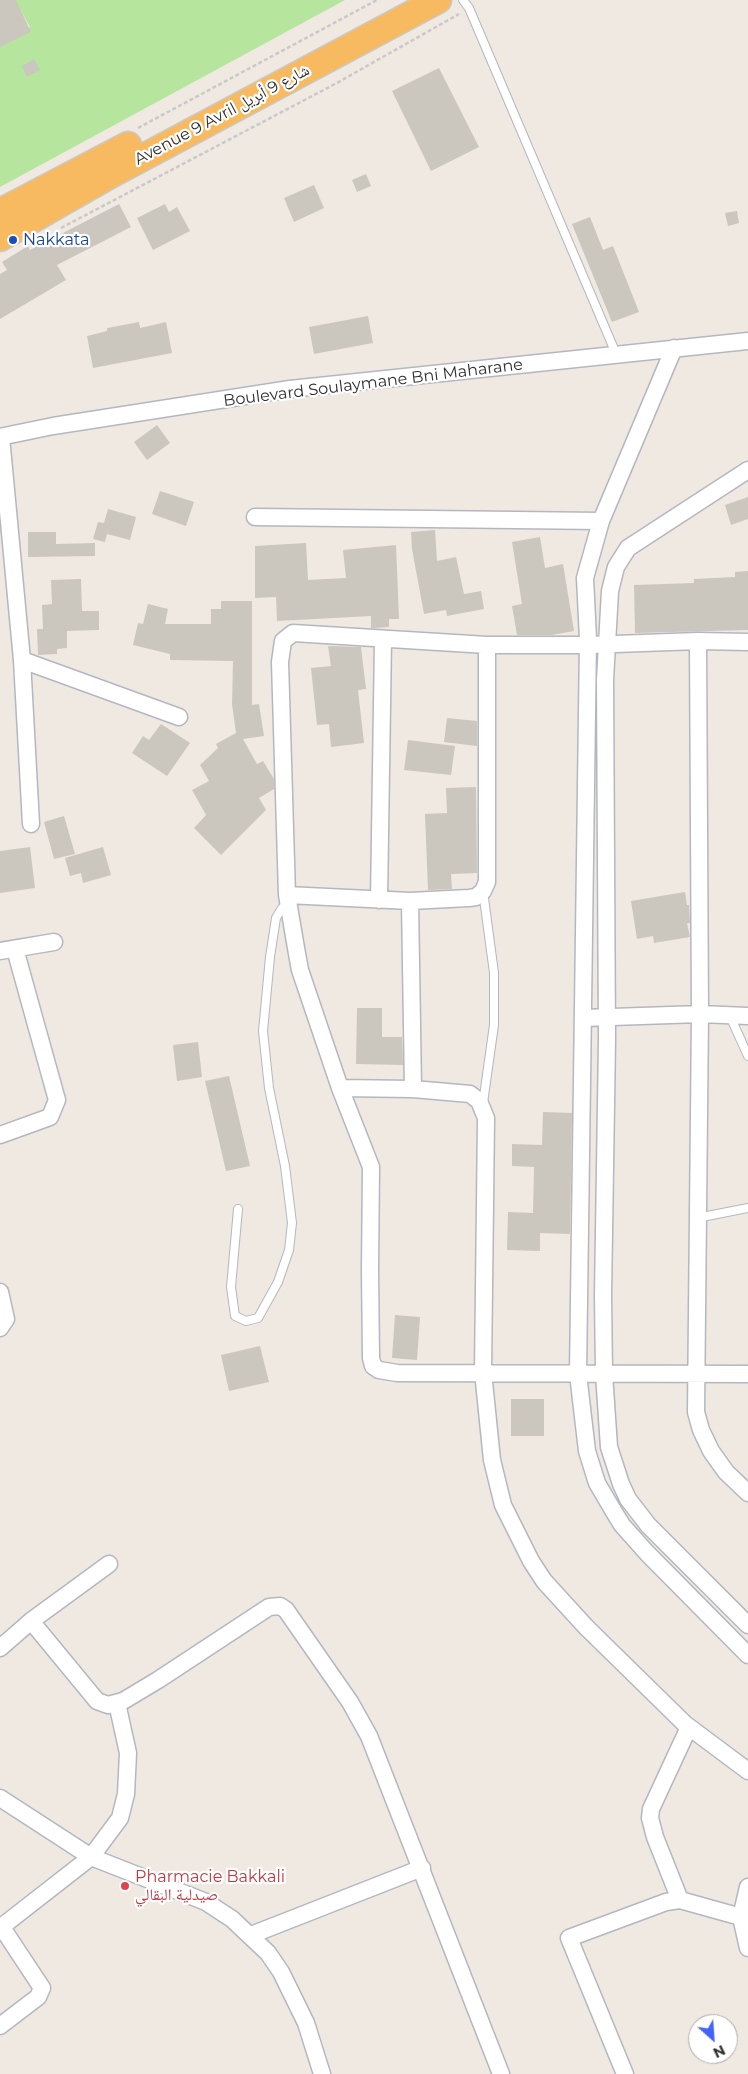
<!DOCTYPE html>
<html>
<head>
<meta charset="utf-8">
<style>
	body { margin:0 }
	#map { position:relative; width:748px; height:2074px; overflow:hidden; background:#efe9e1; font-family:Montserrat,sans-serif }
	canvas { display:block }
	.north { position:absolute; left:688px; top:2014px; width:50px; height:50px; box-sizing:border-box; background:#fff; border:1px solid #ababab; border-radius:50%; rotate:154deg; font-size:14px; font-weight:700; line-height:20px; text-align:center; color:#2e2e2e }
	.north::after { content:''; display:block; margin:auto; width:18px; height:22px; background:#4264fb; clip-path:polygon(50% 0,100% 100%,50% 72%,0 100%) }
</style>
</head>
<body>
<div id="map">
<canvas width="748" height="2074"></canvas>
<div class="north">N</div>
</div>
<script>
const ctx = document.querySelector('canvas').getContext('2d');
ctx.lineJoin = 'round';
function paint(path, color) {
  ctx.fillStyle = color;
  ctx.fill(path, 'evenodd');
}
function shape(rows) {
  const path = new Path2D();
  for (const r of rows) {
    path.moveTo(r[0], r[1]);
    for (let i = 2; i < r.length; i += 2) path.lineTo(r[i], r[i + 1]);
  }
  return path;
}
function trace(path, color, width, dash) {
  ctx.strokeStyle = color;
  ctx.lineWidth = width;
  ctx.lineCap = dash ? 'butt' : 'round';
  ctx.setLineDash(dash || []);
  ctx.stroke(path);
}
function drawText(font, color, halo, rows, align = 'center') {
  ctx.font = font + ' Montserrat,"Noto Naskh Arabic",sans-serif';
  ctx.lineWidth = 4.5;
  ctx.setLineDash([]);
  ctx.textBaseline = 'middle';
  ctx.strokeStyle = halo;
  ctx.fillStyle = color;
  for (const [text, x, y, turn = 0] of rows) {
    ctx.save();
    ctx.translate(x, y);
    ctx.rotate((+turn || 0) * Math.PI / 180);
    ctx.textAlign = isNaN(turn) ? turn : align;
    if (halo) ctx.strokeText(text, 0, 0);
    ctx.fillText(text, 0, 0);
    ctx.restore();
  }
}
const green = shape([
	[15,0,345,0,0,187,0,43,30,27]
]);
const building = shape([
	[0,0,16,0,31,32,0,47],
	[34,59,40,70,27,77,22,66],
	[439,68,479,147,431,171,392,91],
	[366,174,371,186,357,192,352,180],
	[314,185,324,208,294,222,284,198],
	[119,204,131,227,57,265,66,280,0,319,0,274,7,270,2,262,28,246,30,250],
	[165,204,169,212,177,207,190,231,153,250,137,218],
	[737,211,739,223,728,226,725,213],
	[590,217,603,250,613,246,639,312,612,322,572,224],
	[368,316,373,343,314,354,309,327],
	[139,322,140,328,166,322,172,353,93,368,87,336,107,331,107,328],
	[157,425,170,443,147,460,134,442],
	[160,491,194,502,186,526,152,514],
	[748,497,748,519,731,525,725,505],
	[108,509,136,517,130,540,107,534,105,542,93,539,98,522,104,523],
	[435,530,437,561,456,557,464,594,481,591,484,609,447,616,446,610,424,614,412,549,411,532],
	[28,532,56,532,56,544,95,543,95,556,28,557],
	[540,537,545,568,563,564,574,631,552,635,517,635,512,606,522,604,512,542],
	[306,543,308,580,346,578,343,550,396,545,399,619,389,619,389,627,375,628,371,628,371,616,277,621,276,597,255,598,255,546],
	[748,571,748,630,635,633,634,585,694,583,694,579,735,577,735,572],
	[81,579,82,611,99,611,99,630,67,631,67,648,57,649,57,654,38,655,37,629,43,629,42,605,52,604,51,580],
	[221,601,252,601,252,705,259,704,264,736,243,739,257,764,263,761,274,779,274,789,259,798,266,810,221,855,194,828,206,815,192,790,209,781,200,765,218,748,216,744,236,733,232,704,233,661,170,660,170,654,133,645,138,623,143,624,148,604,168,609,165,624,211,624,211,609,221,609],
	[328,646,361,647,366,689,358,690,364,743,331,747,329,724,317,725,311,668,331,666],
	[447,718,477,721,477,746,444,742],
	[161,724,190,743,167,776,132,753,143,736,149,740],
	[408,740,455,746,451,775,404,770],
	[476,787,477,873,451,874,452,889,428,890,425,814,447,813,446,788],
	[64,816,75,854,54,859,44,822],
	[30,847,35,888,0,893,0,851],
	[103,847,111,875,83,883,81,873,70,876,65,858],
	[685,892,687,905,689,905,690,923,687,923,690,937,654,943,653,936,637,939,631,901],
	[357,1008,382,1008,382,1037,402,1037,403,1065,356,1064],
	[198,1042,202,1077,177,1081,173,1045],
	[229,1076,250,1166,226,1171,205,1081],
	[543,1112,572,1113,570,1234,540,1233,540,1251,507,1250,508,1212,533,1213,534,1167,512,1166,512,1144,542,1145],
	[395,1315,420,1317,417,1360,392,1358],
	[260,1346,269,1382,229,1391,221,1355],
	[511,1399,544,1399,544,1436,511,1436]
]);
const path = shape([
	[138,128,377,0],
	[61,228,335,84,459,14]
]);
const service = shape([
	[463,0,469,8,617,356],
	[730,1016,748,1056],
	[483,1103,494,1025,494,973,483,891],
	[238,1209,231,1287,235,1316,246,1321,258,1318,278,1282,289,1250,292,1223,285,1166,269,1088,263,1031,270,957,276,918,282,908,288,907],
	[697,1218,748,1208]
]);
const minor = shape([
	[674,348,601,521,585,578,588,639,578,1374,587,1451,597,1483,614,1512,622,1525,647,1553,748,1655],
	[0,437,53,426,290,389,748,341],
	[1,437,22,660,31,824],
	[748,470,628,548,616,567,610,591,605,680,607,1039,603,1296,604,1374,609,1447,621,1484,628,1499,648,1525,748,1625],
	[255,517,601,521],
	[698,641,700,1014,696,1412,701,1430,711,1451,726,1472,748,1493],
	[748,642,698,641,588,645,487,645,293,633,283,641,280,662,287,895,296,948,300,970,340,1088,371,1167,370,1270,371,1358,373,1366,379,1370,397,1373,748,1374],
	[22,660,179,717],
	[287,895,410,901,469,898,476,897,483,891,487,882,487,645],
	[379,900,383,640],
	[410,901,413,1089],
	[0,951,54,942],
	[583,1018,700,1014,748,1016],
	[340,1088,413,1089,470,1094,479,1101,486,1118,483,1372,492,1460,503,1505,531,1561,544,1581,586,1627,685,1724,748,1771],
	[0,1135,50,1117,57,1100,15,949],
	[0,1292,6,1319,0,1328],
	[31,1621,97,1701,108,1705,123,1701,158,1680,269,1607,280,1606,286,1610,350,1702,369,1736,501,2074],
	[0,1648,31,1621,109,1564],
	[0,1798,91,1857,206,1902,232,1919,268,1953,281,1972,306,2023,322,2074],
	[748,1887,741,1917,748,1948],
	[680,1900,655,1837,650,1818,651,1809,689,1727],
	[0,1928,91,1857,120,1818,126,1794,128,1753,117,1703],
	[251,1935,422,1868],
	[0,2026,38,1997,42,1988,1,1926],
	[625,2074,569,1938,666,1902,680,1900,741,1917]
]);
const trunk = shape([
	[0,212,128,145],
	[0,238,112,174,438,0]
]);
const markers = [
	[13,240,5,"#1a4fb4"],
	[125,1886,5,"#e0444e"]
];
const streetNames = [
	["Avenue 9 Avril شارع 9 أبريل",222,115,-28],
	["Boulevard Soulaymane Bni Maharane",373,383,-7]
];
const transitNames = [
	["Nakkata",23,240]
];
const healthNames = [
	["Pharmacie Bakkali",135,1877],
	["صيدلية البقالي",135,1895]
];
paint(green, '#b6e59e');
paint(building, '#cbc7bf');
trace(service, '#b4b7c1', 10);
trace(minor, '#b4b7c1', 19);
trace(trunk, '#c9c9c9', 29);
trace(path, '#c9c9c9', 2.5, [4, 2.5]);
trace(service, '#fff', 8);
trace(minor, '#fff', 16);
trace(trunk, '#f8ba60', 26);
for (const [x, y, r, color] of markers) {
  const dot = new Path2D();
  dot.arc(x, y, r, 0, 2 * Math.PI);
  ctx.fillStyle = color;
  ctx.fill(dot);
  trace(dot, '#fff', 2);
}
drawText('16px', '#2e2e2e', '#fff', streetNames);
drawText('16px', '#164399', '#fff', transitNames, 'left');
drawText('16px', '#be3a42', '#fff', healthNames, 'left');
</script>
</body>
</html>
